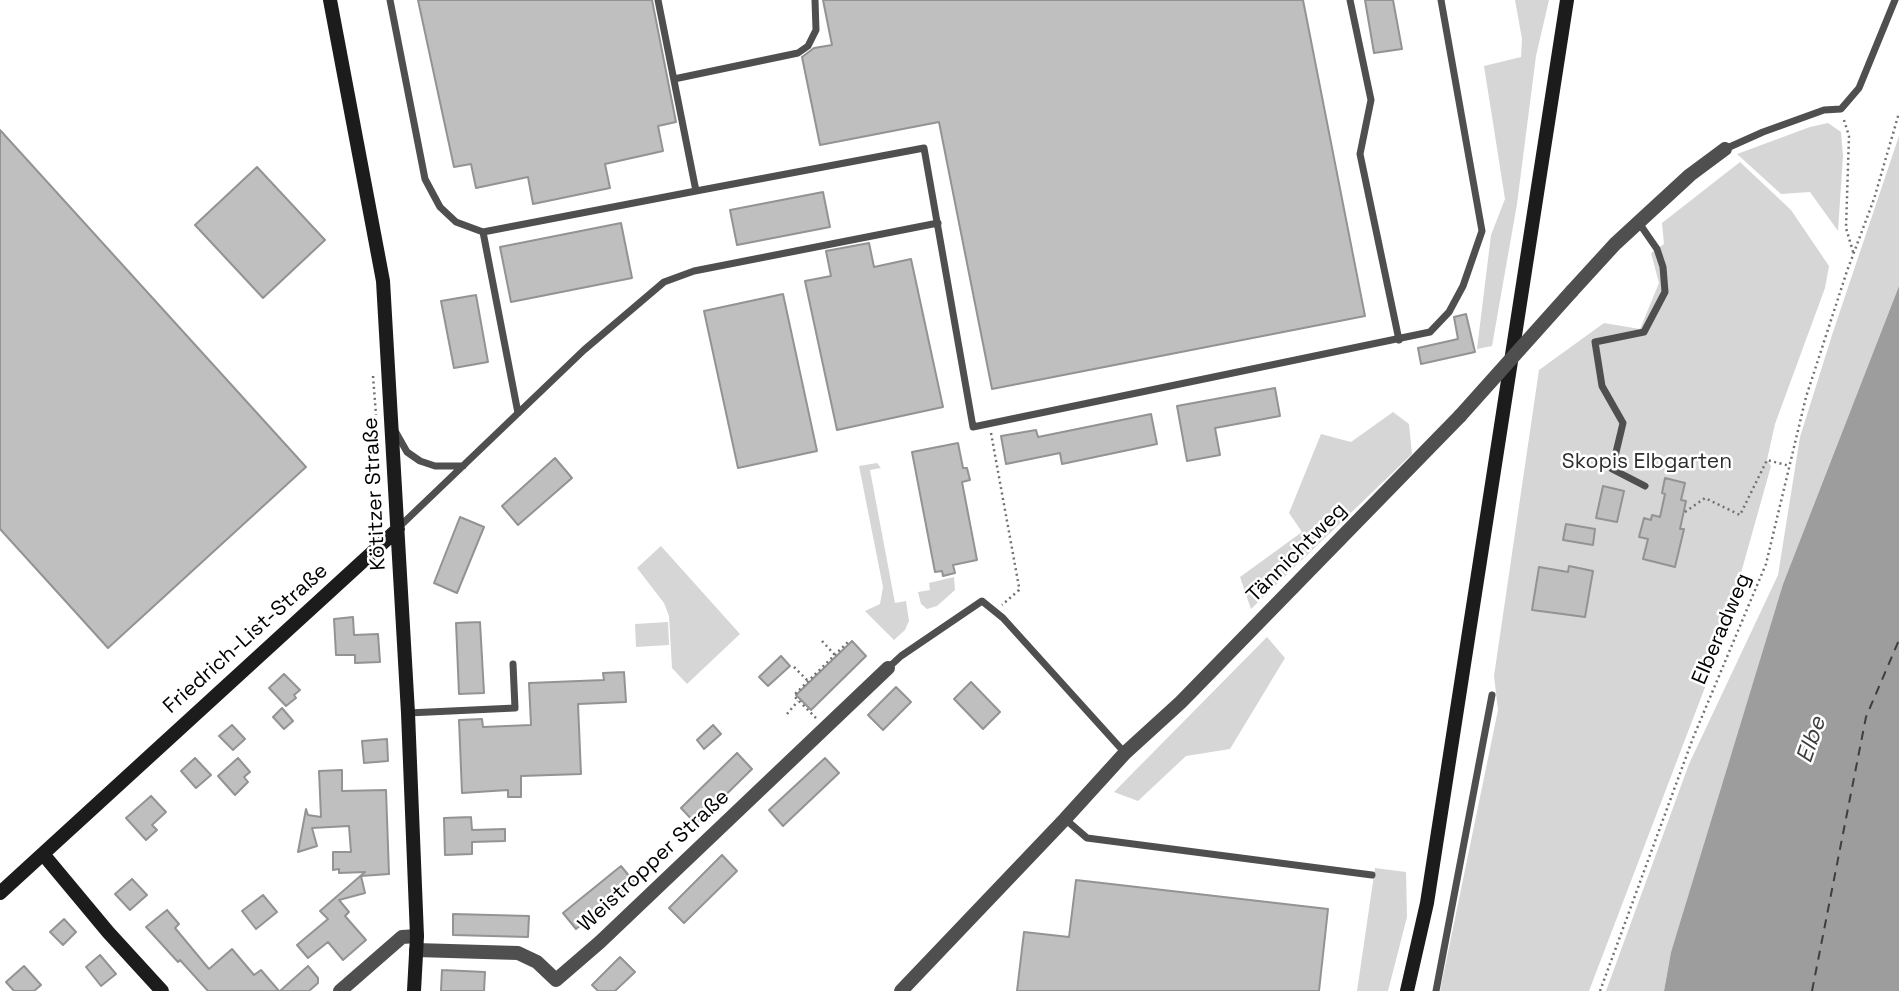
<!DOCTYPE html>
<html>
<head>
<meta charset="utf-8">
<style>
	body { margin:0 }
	canvas { display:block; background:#fff }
</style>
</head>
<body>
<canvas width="1899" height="991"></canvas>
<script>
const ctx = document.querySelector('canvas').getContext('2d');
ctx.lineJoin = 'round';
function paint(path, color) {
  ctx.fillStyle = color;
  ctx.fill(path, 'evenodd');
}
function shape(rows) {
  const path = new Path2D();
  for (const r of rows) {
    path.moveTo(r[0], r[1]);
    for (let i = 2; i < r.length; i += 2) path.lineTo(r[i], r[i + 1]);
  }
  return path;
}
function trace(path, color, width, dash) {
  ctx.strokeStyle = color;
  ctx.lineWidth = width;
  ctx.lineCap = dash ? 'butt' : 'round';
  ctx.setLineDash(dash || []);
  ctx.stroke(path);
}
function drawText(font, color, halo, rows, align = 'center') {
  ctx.font = font + ' "Space Grotesk",sans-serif';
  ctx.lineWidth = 5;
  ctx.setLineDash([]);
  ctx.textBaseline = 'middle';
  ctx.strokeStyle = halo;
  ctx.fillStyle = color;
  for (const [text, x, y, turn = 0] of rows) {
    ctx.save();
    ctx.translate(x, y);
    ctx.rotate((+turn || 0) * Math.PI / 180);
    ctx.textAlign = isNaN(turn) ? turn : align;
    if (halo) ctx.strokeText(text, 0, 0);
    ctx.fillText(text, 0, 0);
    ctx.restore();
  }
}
const green = shape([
	[1515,0,1549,0,1536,56,1517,204,1492,346,1477,349,1491,235,1505,199,1484,66,1521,57,1522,39],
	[1828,123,1841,132,1843,156,1838,231,1810,192,1781,194,1737,154,1810,127],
	[1899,136,1899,286,1783,584,1671,952,1664,991,1606,991,1689,764,1778,575,1800,437,1833,332],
	[1740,162,1791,210,1829,266,1825,288,1775,424,1767,460,1771,466,1720,648,1589,991,1440,991,1498,710,1494,676,1539,370,1604,323,1640,329,1659,283,1651,253,1664,244,1662,223],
	[1393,412,1409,424,1412,454,1251,609,1240,577,1302,532,1289,513,1321,434,1351,442],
	[877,463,881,468,870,470,895,603,906,601,909,621,905,630,894,640,865,611,880,604,883,587,859,466],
	[661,546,740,634,687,684,672,668,669,616,664,603,637,568],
	[954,577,955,590,937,606,927,609,921,604,918,592,930,590,929,583],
	[668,622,669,645,636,647,635,624],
	[1267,637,1285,658,1230,749,1186,756,1138,801,1114,792],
	[1375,868,1406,872,1407,917,1388,991,1357,991]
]);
const water = shape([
	[1899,286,1899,991,1664,991,1671,952,1783,584]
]);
const ferry = shape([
	[1812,991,1866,717,1899,640]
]);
const building = shape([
	[418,0,652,0,676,122,658,126,663,151,605,164,610,188,533,204,528,177,476,188,471,164,454,167,418,0],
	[823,0,1303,0,1365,316,992,389,939,122,820,145,802,57,814,48,832,45,823,0],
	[1365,0,1393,0,1402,49,1374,53,1365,0],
	[0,130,306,467,108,648,0,529,0,130],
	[257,167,325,240,263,298,195,225,257,167],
	[823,192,830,227,737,245,730,210,823,192],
	[621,223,632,278,511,302,500,247,621,223],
	[869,243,874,267,911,259,943,407,837,430,805,281,831,276,826,251,869,243],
	[783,294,817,451,738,468,704,311,783,294],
	[476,295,488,362,454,368,441,301,476,295],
	[1466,314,1475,352,1421,364,1418,348,1458,339,1454,317,1466,314],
	[1275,388,1280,416,1215,428,1220,455,1187,461,1177,406,1275,388],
	[1151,414,1157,444,1062,464,1060,453,1006,464,1001,436,1036,430,1038,437,1151,414],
	[958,443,963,468,967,468,970,480,962,482,977,560,953,565,955,573,943,576,942,571,935,572,912,452,958,443],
	[555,458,572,478,518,525,502,506,555,458],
	[1665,478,1685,483,1681,500,1686,501,1680,529,1684,529,1675,567,1643,559,1648,539,1639,537,1644,518,1651,520,1652,515,1660,517,1665,494,1662,493,1665,478],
	[1603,486,1624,491,1617,522,1596,518,1603,486],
	[460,517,484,527,457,593,434,583,460,517],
	[1566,524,1595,529,1593,545,1563,540,1566,524],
	[1569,566,1593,571,1585,617,1532,610,1539,567,1568,572,1569,566],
	[353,617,354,635,378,634,380,662,355,663,355,655,336,655,334,619,353,617],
	[480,622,484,693,459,694,456,623,480,622],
	[852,641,866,656,811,710,796,695,852,641],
	[781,656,790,666,768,686,759,677,781,656],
	[624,672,626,702,578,704,581,774,521,776,521,797,508,797,508,790,462,793,459,720,482,719,483,727,531,725,529,683,604,680,603,673,624,672],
	[284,674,300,690,294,695,296,698,286,706,269,688,284,674],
	[971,682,1000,712,983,729,954,699,971,682],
	[896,687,911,702,883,730,868,715,896,687],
	[282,708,293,721,284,729,273,717,282,708],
	[232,725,245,739,233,750,219,736,232,725],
	[713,725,721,734,704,749,697,740,713,725],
	[387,739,388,761,364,763,362,741,387,739],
	[737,753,752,769,696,824,681,808,737,753],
	[195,758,211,775,196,788,181,771,195,758],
	[238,758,250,772,244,777,248,782,235,795,218,776,238,758],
	[825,758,839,773,783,826,769,810,825,758],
	[342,770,342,791,386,790,389,874,361,876,365,893,339,900,349,912,345,916,366,940,343,960,328,942,308,958,297,945,328,919,320,911,365,872,339,873,339,869,333,870,333,852,351,852,349,826,312,828,317,846,298,852,306,809,308,815,321,817,319,771,342,770],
	[151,796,166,812,152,825,157,830,146,840,126,818,151,796],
	[471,817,472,830,505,829,505,841,472,842,472,854,445,855,444,818,471,817],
	[722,855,737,871,684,923,669,908,722,855],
	[621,866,634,882,576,929,563,913,621,866],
	[132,879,147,895,130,910,115,894,132,879],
	[1076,880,1328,909,1319,991,1017,991,1024,932,1069,937,1076,880],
	[263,895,277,912,256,929,242,911,263,895],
	[167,910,179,924,175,928,209,969,232,949,254,975,261,970,279,991,208,991,180,960,178,962,146,927,167,910],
	[453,914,529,916,528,937,453,935,453,914],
	[64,919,76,932,63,945,50,932,64,919],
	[100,955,116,974,101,986,86,967,100,955],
	[620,957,635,972,615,991,598,991,592,985,620,957],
	[24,966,41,985,34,991,14,991,6,982,24,966],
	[308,966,318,978,318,983,309,991,280,991,308,966],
	[442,970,485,972,484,991,441,991,442,970]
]);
const path = shape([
	[1844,120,1849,136,1846,228,1854,255],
	[373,376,376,415],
	[991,433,1019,587,1019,590,1002,605],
	[1685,512,1705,498,1740,515,1767,460,1790,466],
	[822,641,835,655],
	[794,667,808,681],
	[787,714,798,701],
	[816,718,795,697,795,694,850,640],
	[1600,991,1693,738,1766,564,1806,397,1847,271,1874,199,1899,113]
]);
const lane = shape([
	[390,0,425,179,440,207,456,222,483,232],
	[658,0,696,191,924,148,973,427,1430,332,1449,312,1463,286,1482,231,1441,0],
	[1350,0,1371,100,1360,154,1399,340],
	[674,79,798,53,808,46,816,30,815,0],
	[1725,149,1763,132,1824,110,1841,109,1859,88,1895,0],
	[1639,223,1657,249,1663,267,1665,292,1644,332,1595,342,1602,386,1623,423,1612,469,1645,486],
	[518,413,483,232,696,191],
	[394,429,407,452,420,461,435,466,463,466],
	[398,528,584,350,664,282,694,271,938,223],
	[888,668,901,656,982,601,1003,618,1125,753],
	[408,713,515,708,513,664],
	[1065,819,1087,838,1372,875],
	[1436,991,1492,695]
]);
const street = shape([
	[1572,291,1615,244,1690,175,1725,149],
	[416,950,518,953,537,962,556,980,600,942,888,668],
	[340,991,402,937,417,936],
	[901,991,1065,819,1125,753,1181,702,1460,416]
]);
const secondary = shape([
	[330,0,383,281,408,713,417,936,414,991],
	[43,854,108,932,162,991],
	[0,893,398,529],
	[1407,991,1427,903,1567,0]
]);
const streetBridge = shape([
	[1460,416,1572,291]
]);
const parkNames = [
	["Skopis Elbgarten",1647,462]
];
const streetNames = [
	["Kötitzer Straße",375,494,-93],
	["Tännichtweg",1297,553,-45],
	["Elberadweg",1722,629,-67],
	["Friedrich-List-Straße",246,639,-42],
	["Weistropper Straße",654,861,-43]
];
const waterNames = [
	["Elbe",1812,740,-71]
];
paint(green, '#d6d6d6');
paint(water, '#9d9d9d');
trace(ferry, '#3e3e3e', 2, [9, 7]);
paint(building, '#bfbfbf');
trace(building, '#939393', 2);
trace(path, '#717171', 2.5, [2, 3.5]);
trace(lane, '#4f4f4f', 7);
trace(street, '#4f4f4f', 14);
trace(secondary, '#1c1c1c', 14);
trace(streetBridge, '#4f4f4f', 14);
drawText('21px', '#2d2d2d', '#fff', parkNames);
drawText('21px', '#000', '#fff', streetNames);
drawText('italic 23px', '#3e3e3e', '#fff', waterNames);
</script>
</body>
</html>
